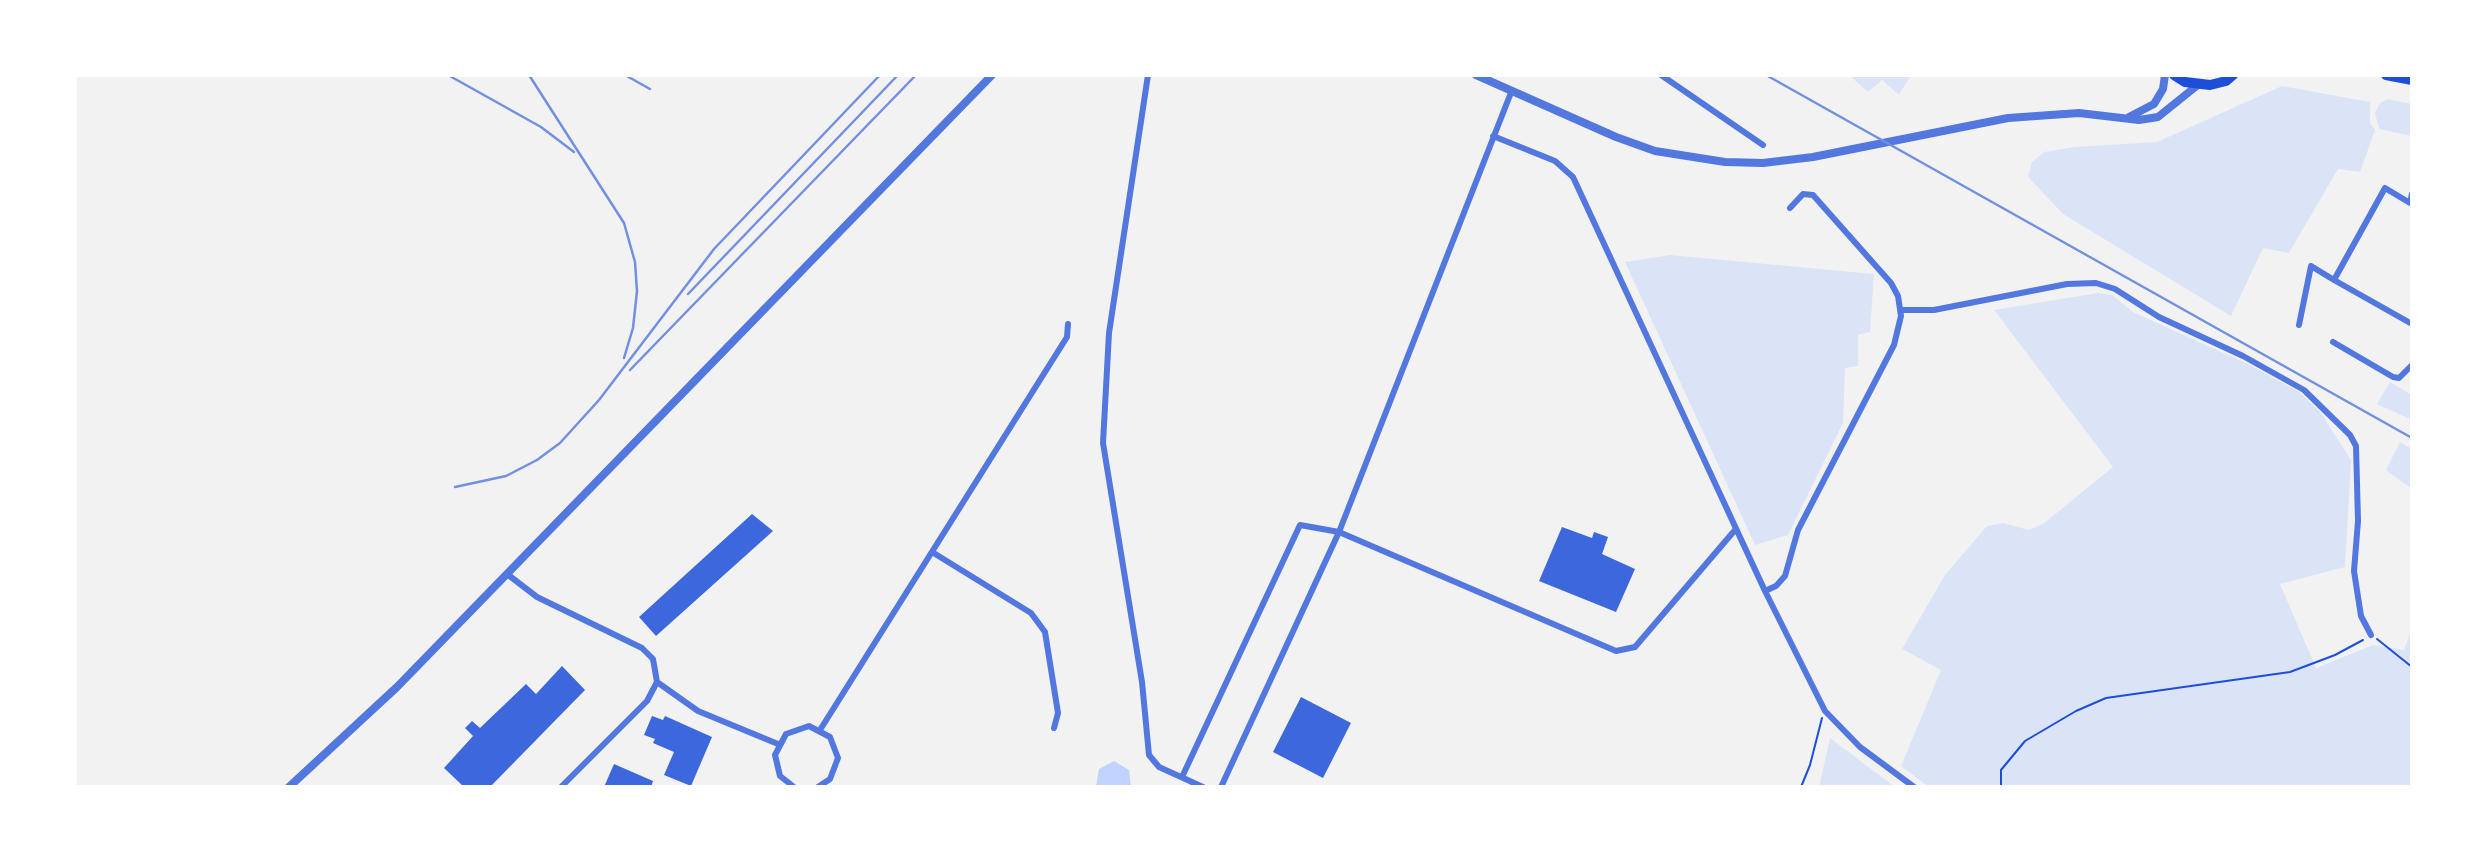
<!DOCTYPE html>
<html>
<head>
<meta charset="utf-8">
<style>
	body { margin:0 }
	#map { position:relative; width:2487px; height:862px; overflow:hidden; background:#f2f2f2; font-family:Montserrat,sans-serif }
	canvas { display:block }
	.frame { position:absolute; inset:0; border:77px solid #fff; pointer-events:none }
</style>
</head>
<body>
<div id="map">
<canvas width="2487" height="862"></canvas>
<div class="frame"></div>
</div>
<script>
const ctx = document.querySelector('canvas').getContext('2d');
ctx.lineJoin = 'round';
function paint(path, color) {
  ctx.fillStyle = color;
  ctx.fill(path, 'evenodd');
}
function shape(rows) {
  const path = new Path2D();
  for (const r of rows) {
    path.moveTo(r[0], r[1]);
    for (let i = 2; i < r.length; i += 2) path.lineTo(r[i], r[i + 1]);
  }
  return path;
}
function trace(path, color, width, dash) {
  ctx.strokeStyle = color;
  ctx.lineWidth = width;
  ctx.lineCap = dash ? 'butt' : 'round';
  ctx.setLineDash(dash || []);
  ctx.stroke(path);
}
const green = shape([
	[1849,75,1911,75,1899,95,1882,80,1868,92],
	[2282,86,2370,102,2370,123,2375,130,2360,172,2338,169,2289,253,2263,248,2231,316,2063,214,2028,177,2032,162,2044,152,2075,147,2157,142],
	[2388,99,2412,104,2412,136,2379,129,2375,113,2380,103],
	[1670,255,1874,274,1870,332,1858,335,1858,366,1845,368,1843,423,1788,535,1755,545,1625,262],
	[2098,293,2112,295,2133,312,2248,364,2299,392,2321,413,2351,460,2345,567,2280,584,2316,668,2373,645,2404,650,2412,628,2412,787,1929,787,1901,766,1941,670,1902,649,1945,575,1987,526,2003,523,2029,530,2043,524,2113,467,1994,310],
	[2390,382,2412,395,2412,420,2377,404],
	[2400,442,2412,449,2412,489,2386,470],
	[1830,738,1895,787,1819,787]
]);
const water = shape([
	[1114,761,1129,770,1131,787,1096,787,1099,769]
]);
const building = shape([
	[752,514,773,531,656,636,639,617],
	[1562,527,1592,538,1594,532,1608,537,1602,554,1635,569,1616,612,1539,581],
	[562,666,585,690,490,787,464,787,444,768,473,736,465,728,472,721,480,728,526,684,536,694],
	[1301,697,1351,723,1323,778,1273,752],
	[652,716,663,720,665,716,712,737,691,786,664,775,674,752,653,743,655,739,644,735],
	[614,764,653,781,651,787,604,787]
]);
const path = shape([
	[2377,639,2412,667],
	[1801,787,1810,765,1822,718],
	[2001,787,2001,770,2025,741,2076,711,2106,698,2290,672,2335,655,2363,640]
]);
const minor = shape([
	[1148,75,1109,333,1103,443,1142,682,1149,755,1159,767,1203,787],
	[1661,75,1763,145],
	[1493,136,1555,161,1573,177,1765,591],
	[1790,208,1803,194,1813,195,1891,283,1898,296,1901,316,1894,345,1798,530,1785,576,1776,586,1765,591,1825,711,1860,747,1914,787],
	[2334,280,2412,324],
	[1901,310,1934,310,2067,284,2096,283,2115,289,2159,317,2243,356,2304,390,2350,435,2356,446,2358,521,2354,571,2361,616,2371,635],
	[2299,325,2311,266,2334,280,2385,188,2410,203,2412,194],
	[2333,342,2393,377,2399,378,2412,365],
	[932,552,1031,613,1045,632,1058,713,1054,728],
	[507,574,537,597,642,648,653,659,657,682,698,711,778,744],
	[820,730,1067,337,1068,324],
	[1182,777,1300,525,1339,532,1616,651,1635,647,1735,530],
	[561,787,647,701,657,682],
	[794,787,780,776,775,755,786,734,809,726,830,737,838,758,830,779,818,787],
	[1221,787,1339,532,1512,90]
]);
const tertiary = shape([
	[1476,75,1616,137,1655,151,1725,162,1763,163,1813,157,2008,118,2079,113,2139,120,2158,117,2199,84],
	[2129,117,2154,104,2163,89,2165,75],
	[289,787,397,687,992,75]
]);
const primary = shape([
	[2174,75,2185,82,2210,85,2226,81,2233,75],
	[2386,75,2412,80]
]);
const rail = shape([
	[448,75,541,127,574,152],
	[529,75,624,223,635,262,637,291,633,328,624,358],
	[625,75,650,89],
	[1766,75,2412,438],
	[688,294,898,75],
	[630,370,916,75],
	[455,487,506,476,537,460,560,443,599,400,714,249,880,75]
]);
paint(green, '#dbe4f7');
paint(water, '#bfd3fe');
paint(building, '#3d67dc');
trace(path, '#1d4ed8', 2);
trace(minor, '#5277de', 6);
trace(tertiary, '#5277de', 8);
trace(primary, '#1d4ed8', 10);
trace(rail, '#7290e2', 2.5);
</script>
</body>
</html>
